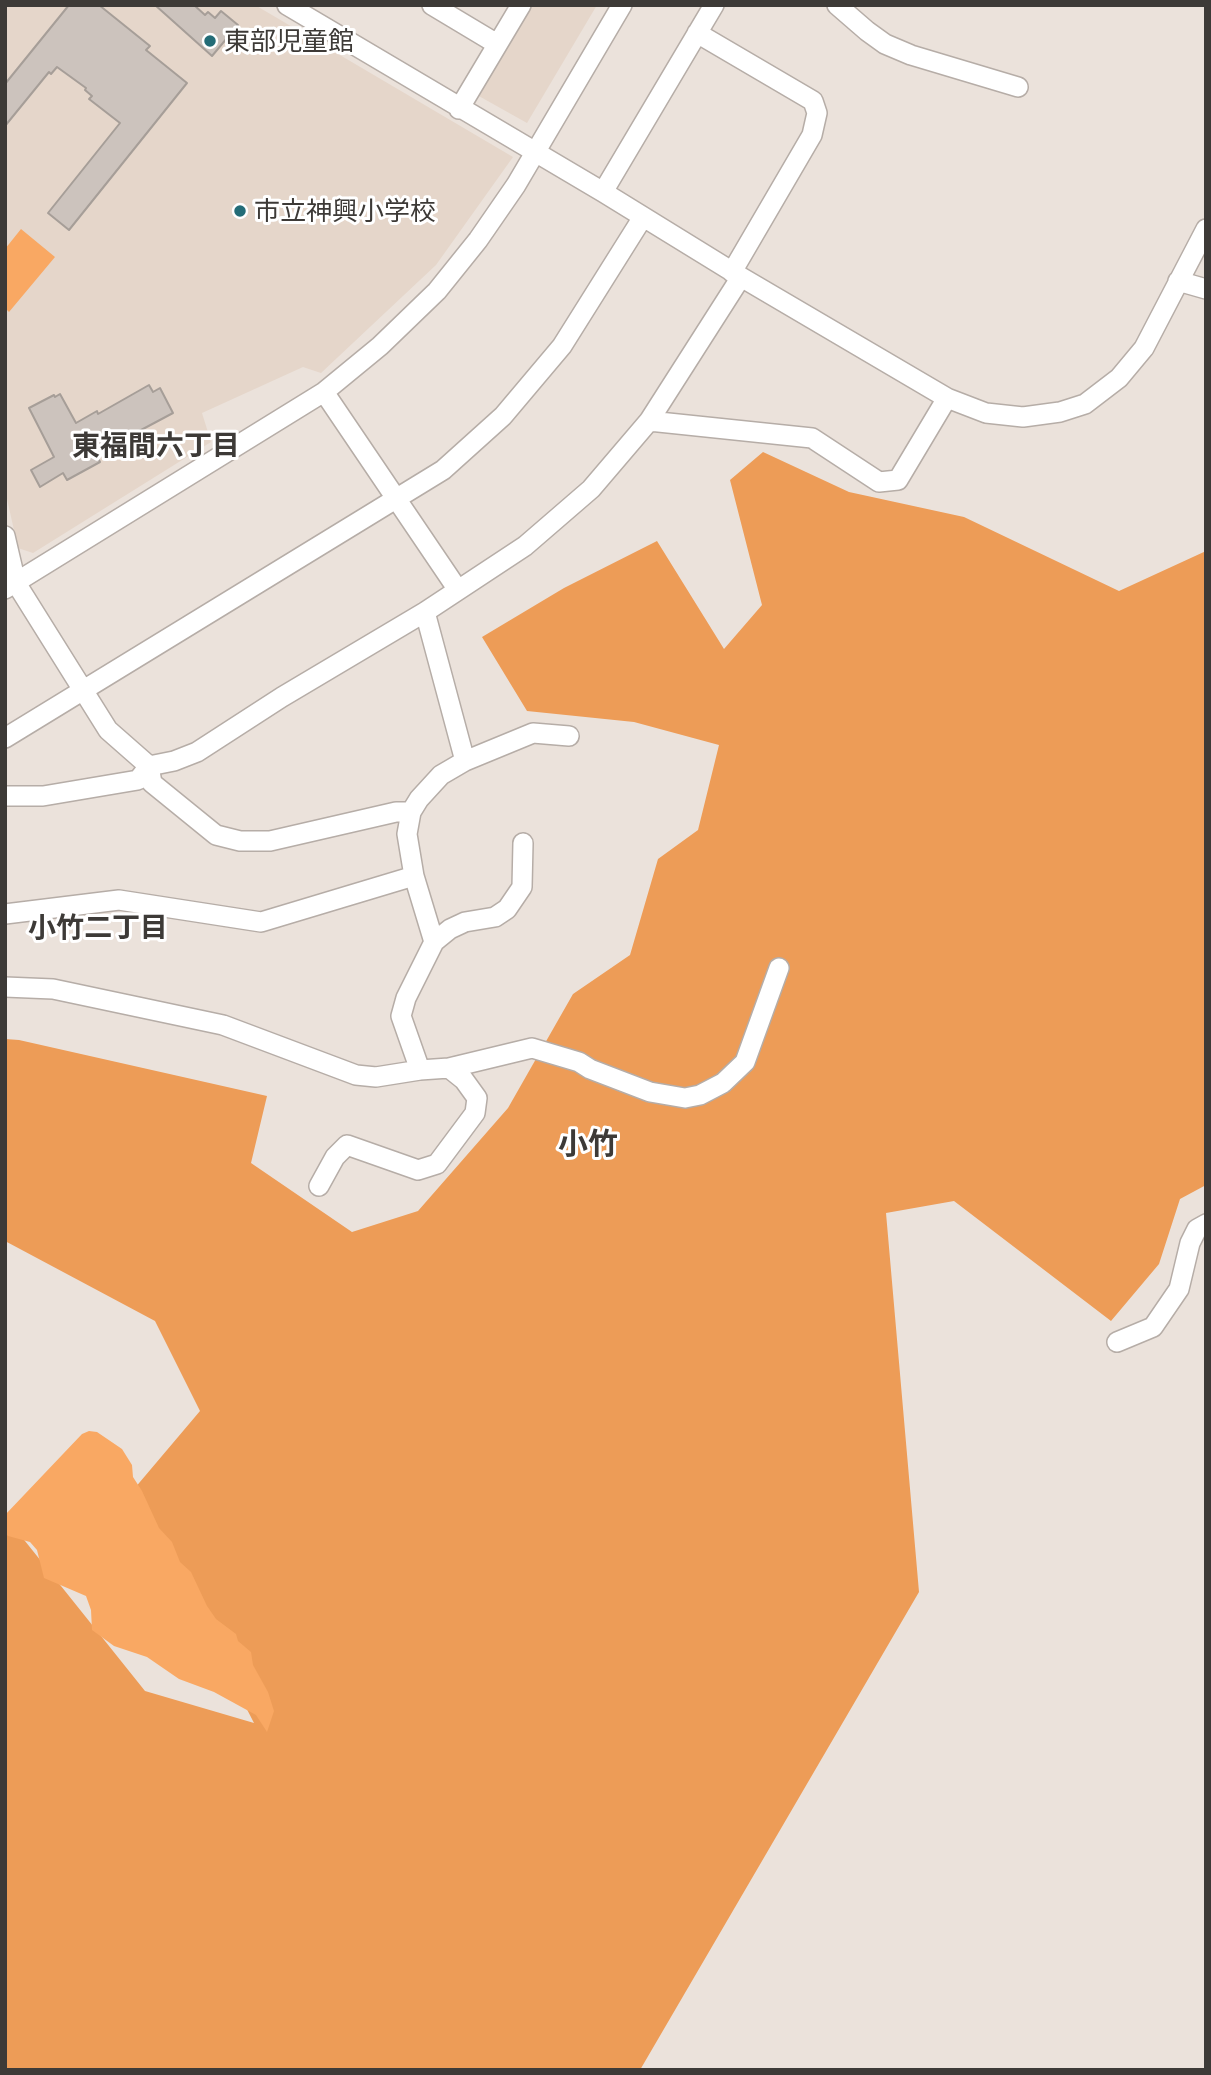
<!DOCTYPE html>
<html>
<head>
<meta charset="utf-8">
<style>
	body { margin:0 }
	#map { position:relative; width:1211px; height:2075px; overflow:hidden; background:#ebe2db; font-family:Commissioner,sans-serif }
	canvas { display:block }
	.frame { position:absolute; inset:0; border:7px solid #3d3a37; pointer-events:none }
</style>
</head>
<body>
<div id="map">
<canvas width="1211" height="2075"></canvas>
<div class="frame"></div>
</div>
<script>
const ctx = document.querySelector('canvas').getContext('2d');
ctx.lineJoin = 'round';
function paint(path, color) {
  ctx.fillStyle = color;
  ctx.fill(path, 'evenodd');
}
function shape(rows) {
  const path = new Path2D();
  for (const r of rows) {
    path.moveTo(r[0], r[1]);
    for (let i = 2; i < r.length; i += 2) path.lineTo(r[i], r[i + 1]);
  }
  return path;
}
function trace(path, color, width, dash) {
  ctx.strokeStyle = color;
  ctx.lineWidth = width;
  ctx.lineCap = dash ? 'butt' : 'round';
  ctx.setLineDash(dash || []);
  ctx.stroke(path);
}
function drawText(font, color, halo, rows, align = 'center') {
  ctx.font = font + ' Commissioner,"Noto Sans JP",sans-serif';
  ctx.lineWidth = 6;
  ctx.setLineDash([]);
  ctx.textBaseline = 'middle';
  ctx.strokeStyle = halo;
  ctx.fillStyle = color;
  for (const [text, x, y, turn = 0] of rows) {
    ctx.save();
    ctx.translate(x, y);
    ctx.rotate((+turn || 0) * Math.PI / 180);
    ctx.textAlign = isNaN(turn) ? turn : align;
    if (halo) ctx.strokeText(text, 0, 0);
    ctx.fillText(text, 0, 0);
    ctx.restore();
  }
}
const built = shape([
	[5,5,255,5,513,157,436,265,321,373,303,367,202,413,211,442,33,553,18,548,5,490],
	[532,5,597,5,527,123,477,95]
]);
const forest = shape([
	[763,452,849,492,964,517,1119,591,1206,551,1206,1185,1180,1199,1159,1264,1111,1321,954,1201,886,1213,919,1592,640,2070,5,2070,5,1516,145,1691,254,1723,134,1489,200,1411,155,1321,5,1241,5,1039,19,1040,267,1096,251,1163,352,1232,418,1211,508,1108,573,994,630,955,658,859,698,830,719,745,634,722,527,711,482,637,564,588,657,541,724,649,762,605,730,480]
]);
const water = shape([
	[21,229,55,257,9,312,5,308,5,249],
	[89,1431,97,1432,122,1449,132,1465,133,1477,142,1491,159,1528,172,1542,180,1562,191,1572,207,1606,216,1619,236,1634,238,1641,251,1652,253,1665,268,1692,274,1711,267,1732,256,1715,214,1692,179,1679,147,1657,114,1646,92,1630,91,1610,86,1596,44,1578,37,1550,30,1542,8,1536,5,1533,5,1515,82,1434]
]);
const building = shape([
	[69,5,99,5,150,46,146,50,187,83,69,230,48,213,120,123,89,99,92,96,85,90,86,88,57,67,51,74,49,72,5,126,5,84,69,5],
	[155,5,194,5,205,15,208,12,215,18,221,11,238,25,212,56,155,5],
	[149,385,153,392,160,388,173,413,96,454,100,462,67,480,63,473,40,487,31,470,54,457,29,408,54,395,55,397,60,394,76,423,97,411,98,414,149,385]
]);
const minor = shape([
	[287,5,603,192,741,277,947,398,986,413,1023,417,1060,412,1085,404,1119,378,1144,348,1206,229],
	[432,5,497,44],
	[837,5,867,31,885,44,911,55,1018,87],
	[697,33,813,101,817,113,812,135,732,272],
	[459,109,521,5],
	[603,192,714,5],
	[1178,281,1206,289],
	[324,392,458,590],
	[649,421,812,438,879,482,898,480,947,398],
	[5,536,16,583,108,730,149,766,152,783,216,835,240,841,270,841,396,812,411,812],
	[5,589,324,392,380,346,437,291,478,240,516,185,622,5],
	[425,612,465,761],
	[5,738,443,470,503,416,562,346,643,217],
	[5,796,43,796,138,780,149,766,174,761,197,752,282,697,425,612,525,546,591,489,649,421,741,277],
	[5,914,119,900,261,922,414,876],
	[434,942,450,929,465,922,495,917,507,909,522,887,523,843],
	[5,987,53,989,223,1025,356,1075,376,1077,420,1070,449,1068,532,1048,579,1062,590,1069,650,1092,685,1098,700,1095,723,1083,745,1062,779,968],
	[420,1070,401,1016,406,998,434,942,414,876,407,834,411,812,419,799,441,775,465,761,533,733,569,736],
	[319,1186,335,1157,347,1145,418,1170,437,1164,475,1113,477,1098,464,1080,449,1068],
	[1117,1342,1153,1327,1179,1289,1190,1243,1197,1229,1206,1224]
]);
const markers = [
	[210,41,7,"#236c77"],
	[240,211,7,"#236c77"]
];
const poiNames = [
	["東部児童館",224,41],
	["市立神興小学校",254,211]
];
const neighbourhoodNames = [
	["東福間六丁目",156,446],
	["小竹二丁目",98,928]
];
const quarterNames = [
	["小竹",588,1144]
];
paint(built, '#e5d6ca');
paint(forest, '#ed9c57');
paint(water, '#f9a863');
paint(building, '#ccc3bd');
trace(building, '#a69e98', 2);
trace(minor, '#b6ada7', 22);
trace(minor, '#fff', 19);
for (const [x, y, r, color] of markers) {
  const dot = new Path2D();
  dot.arc(x, y, r, 0, 2 * Math.PI);
  ctx.fillStyle = color;
  ctx.fill(dot);
  trace(dot, '#fff', 2.5);
}
drawText('26px', '#3d3a37', '#fff', poiNames, 'left');
drawText('bold 28px', '#3d3a37', '#fff', neighbourhoodNames);
drawText('bold 30px', '#3d3a37', '#fff', quarterNames);
</script>
</body>
</html>
